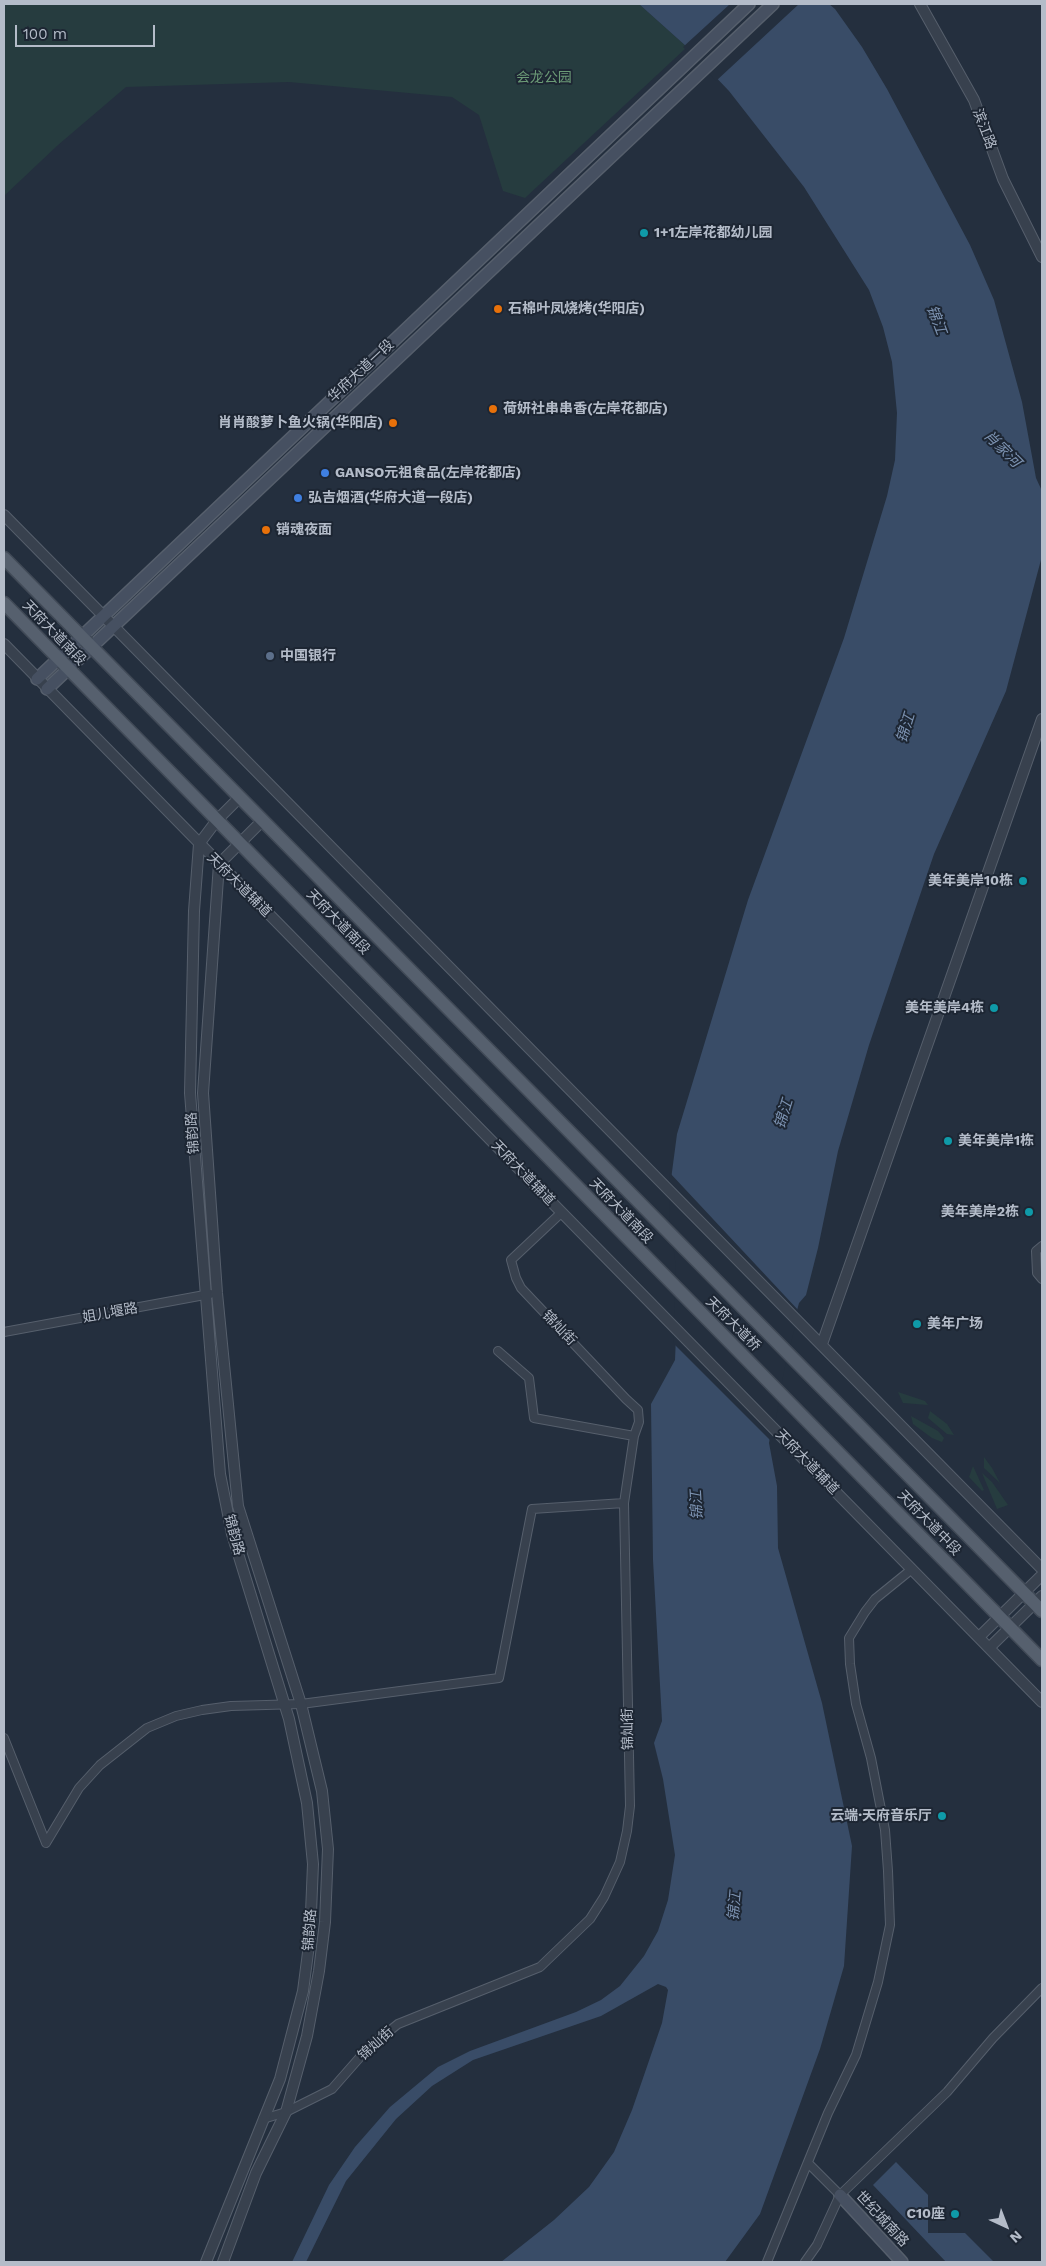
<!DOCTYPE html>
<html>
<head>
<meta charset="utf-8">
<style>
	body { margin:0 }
	#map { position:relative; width:1046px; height:2266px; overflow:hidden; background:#242f3e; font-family:"Work Sans",sans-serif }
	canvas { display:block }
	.frame { position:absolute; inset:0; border:5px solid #b4bcc9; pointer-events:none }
	.north { position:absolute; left:981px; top:2201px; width:50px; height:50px; -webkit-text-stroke:4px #1d2633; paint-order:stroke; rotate:137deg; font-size:14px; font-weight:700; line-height:20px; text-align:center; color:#b4bcc9 }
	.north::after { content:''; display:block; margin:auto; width:18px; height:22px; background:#b4bcc9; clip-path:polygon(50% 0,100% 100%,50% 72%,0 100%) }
	.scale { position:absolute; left:15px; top:25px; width:140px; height:22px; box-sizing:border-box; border:2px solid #b4bcc9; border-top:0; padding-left:6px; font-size:15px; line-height:18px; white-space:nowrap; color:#b4bcc9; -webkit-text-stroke:4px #1d2633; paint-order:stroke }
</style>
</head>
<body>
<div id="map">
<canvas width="1046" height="2266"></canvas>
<div class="frame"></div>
<div class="north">N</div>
<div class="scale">100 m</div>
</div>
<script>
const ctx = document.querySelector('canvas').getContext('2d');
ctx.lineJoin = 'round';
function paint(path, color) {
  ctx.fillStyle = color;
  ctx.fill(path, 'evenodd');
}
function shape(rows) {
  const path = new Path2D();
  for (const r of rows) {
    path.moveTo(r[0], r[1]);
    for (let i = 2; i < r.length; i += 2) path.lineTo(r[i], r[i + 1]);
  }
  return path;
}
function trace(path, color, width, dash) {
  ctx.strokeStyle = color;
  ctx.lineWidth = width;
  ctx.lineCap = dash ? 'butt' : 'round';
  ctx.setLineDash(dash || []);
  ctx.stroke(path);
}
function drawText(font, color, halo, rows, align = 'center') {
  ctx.font = font + ' "Work Sans","Noto Sans SC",sans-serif';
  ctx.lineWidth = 4;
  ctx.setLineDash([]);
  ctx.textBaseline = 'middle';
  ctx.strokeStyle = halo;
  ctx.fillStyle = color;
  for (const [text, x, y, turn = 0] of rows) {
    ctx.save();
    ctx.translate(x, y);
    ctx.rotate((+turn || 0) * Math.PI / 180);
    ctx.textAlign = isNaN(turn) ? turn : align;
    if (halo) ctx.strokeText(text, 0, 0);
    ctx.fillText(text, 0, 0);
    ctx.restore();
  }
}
const green = shape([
	[31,4,639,4,687,47,525,198,503,191,479,115,452,97,289,82,126,87,58,145,4,196,4,5],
	[898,1392,925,1401,928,1405,903,1403],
	[930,1411,947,1424,954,1435,947,1434,928,1418],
	[911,1416,938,1431,944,1438,942,1442,932,1438,913,1424],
	[984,1457,992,1468,1000,1483,984,1468],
	[973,1466,984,1490,982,1491,969,1477],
	[982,1473,992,1482,1008,1505,997,1509]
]);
const water = shape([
	[639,4,829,4,835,9,862,47,887,89,970,245,994,300,1022,402,1036,478,1042,491,1042,556,1006,691,934,854,869,1045,838,1151,818,1248,806,1295,799,1303,781,1370,769,1443,777,1486,778,1548,822,1703,852,1846,844,1966,820,2049,760,2214,725,2262,501,2262,554,2220,589,2187,614,2152,632,2110,662,2023,668,1990,666,1987,658,1984,601,2016,473,2060,432,2086,396,2119,346,2181,306,2262,292,2262,329,2185,355,2147,390,2107,438,2067,470,2051,576,2012,601,2000,620,1986,644,1956,658,1931,668,1900,675,1855,663,1779,654,1743,662,1721,653,1560,651,1404,675,1360,679,1267,670,1187,677,1134,748,900,844,638,887,496,895,460,897,413,892,362,883,327,869,290,804,187,729,91,687,47],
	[896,2162,928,2195,928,2233,965,2233,994,2262,946,2262,873,2185]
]);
const pier = shape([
	[730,4,799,4,716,81,683,47],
	[670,1173,799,1311,784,1371,772,1442,673,1343,676,1267,669,1216]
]);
const minor = shape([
	[1042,1246,1036,1251,1037,1273,1042,1279],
	[4,1332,210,1294],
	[498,1351,529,1378,534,1418,634,1436],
	[4,1738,46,1843],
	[46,1843,79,1788,100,1765,147,1728,176,1716,202,1710,231,1706,301,1704,499,1678,532,1509,624,1503],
	[263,2119,286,2112,332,2089,368,2048,398,2024,540,1967,590,1919,604,1897,620,1862,627,1831,630,1806,624,1503,634,1436,639,1422,638,1410,626,1399,521,1288,516,1278,511,1260,561,1213],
	[808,2163,840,2195],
	[767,2262,828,2113,856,2055,878,1982,890,1925,888,1871,885,1830,871,1758,856,1704,850,1664,849,1638,865,1612,875,1599,912,1569],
	[805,2262,817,2245,840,2195,947,2092,993,2038,1042,1988]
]);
const tertiary = shape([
	[920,4,974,100,1003,179,1042,257],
	[4,515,1042,1569],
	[4,644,1042,1702],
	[822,1344,1042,719],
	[979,1637,1042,1575],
	[989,1648,1042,1596],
	[206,2262,280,2079,303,1991,310,1937,313,1864,307,1803,289,1719,232,1534,220,1474,190,1093,194,911,199,844,217,820,239,798],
	[223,2262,256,2173,286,2112,307,2036,319,1971,325,1922,328,1849,322,1791,301,1704,238,1506,217,1293,203,1093,219,864,262,821]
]);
const secondary = shape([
	[37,679,749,4],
	[47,689,773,4],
	[840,2195,902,2262]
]);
const primary = shape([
	[4,558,1042,1611],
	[4,603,1042,1660]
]);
const markers = [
	[644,233,5,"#0f9aa8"],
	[498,309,5,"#e8710a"],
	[493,409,5,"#e8710a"],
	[393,423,5,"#e8710a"],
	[325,473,5,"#3f7fe0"],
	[298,498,5,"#3f7fe0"],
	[266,530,5,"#e8710a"],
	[270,656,5,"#5c6f8a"],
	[1023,881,5,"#0f9aa8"],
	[994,1008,5,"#0f9aa8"],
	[948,1141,5,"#0f9aa8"],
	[1029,1212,5,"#0f9aa8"],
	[917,1324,5,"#0f9aa8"],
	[942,1816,5,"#0f9aa8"],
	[955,2214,5,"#0f9aa8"]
];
const parkNames = [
	["会龙公园",544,78]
];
const streetNames = [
	["滨江路",984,129,69],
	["华府大道一段",361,371,-43],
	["天府大道南段",54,633,46],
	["天府大道辅道",239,885,45],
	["天府大道南段",338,922,46],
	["锦韵路",193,1133,-94],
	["天府大道辅道",523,1173,46],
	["天府大道南段",621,1211,46],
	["姐儿堰路",110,1313,-10],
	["天府大道桥",733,1324,45],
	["锦灿街",559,1328,46],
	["天府大道辅道",807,1462,46],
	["天府大道中段",929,1523,46],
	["锦韵路",234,1535,75],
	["锦灿街",628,1729,-91],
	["锦韵路",310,1930,-86],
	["锦灿街",376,2044,-42],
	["世纪城南路",882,2219,47]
];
const poiNames = [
	["1+1左岸花都幼儿园",654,233],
	["石棉叶凤烧烤(华阳店)",508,309],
	["荷妍社串串香(左岸花都店)",503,409],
	["肖肖酸萝卜鱼火锅(华阳店)",383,423,"right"],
	["GANSO元祖食品(左岸花都店)",335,473],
	["弘吉烟酒(华府大道一段店)",308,498],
	["销魂夜面",276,530],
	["中国银行",280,656],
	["美年美岸10栋",1013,881,"right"],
	["美年美岸4栋",984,1008,"right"],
	["美年美岸1栋",958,1141],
	["美年美岸2栋",1019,1212,"right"],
	["美年广场",927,1324],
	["云端·天府音乐厅",932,1816,"right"],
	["C10座",945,2214,"right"]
];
const waterNames = [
	["锦江",936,320,69],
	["肖家河",1002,449,45],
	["锦江",906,728,-73],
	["锦江",784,1114,-73],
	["锦江",697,1505,-93],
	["锦江",735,1906,-85]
];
paint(green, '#263c3f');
paint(water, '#394c67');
paint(pier, '#242f3e');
trace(minor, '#565f6c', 10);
trace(tertiary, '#565f6c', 12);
trace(secondary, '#565f6c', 14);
trace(primary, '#414a57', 15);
trace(minor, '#38414e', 8);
trace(tertiary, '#38414e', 10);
trace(secondary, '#465061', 11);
trace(primary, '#56606e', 12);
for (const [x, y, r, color] of markers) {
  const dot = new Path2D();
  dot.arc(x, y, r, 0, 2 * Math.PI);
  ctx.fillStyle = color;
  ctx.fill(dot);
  trace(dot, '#1d2633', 2);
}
drawText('14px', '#6b9a76', '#1d2633', parkNames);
drawText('14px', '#b4bcc9', '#1d2633', streetNames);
drawText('bold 14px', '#b4bcc9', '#1d2633', poiNames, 'left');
drawText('italic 15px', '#7c92b1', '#1d2633', waterNames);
</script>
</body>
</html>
